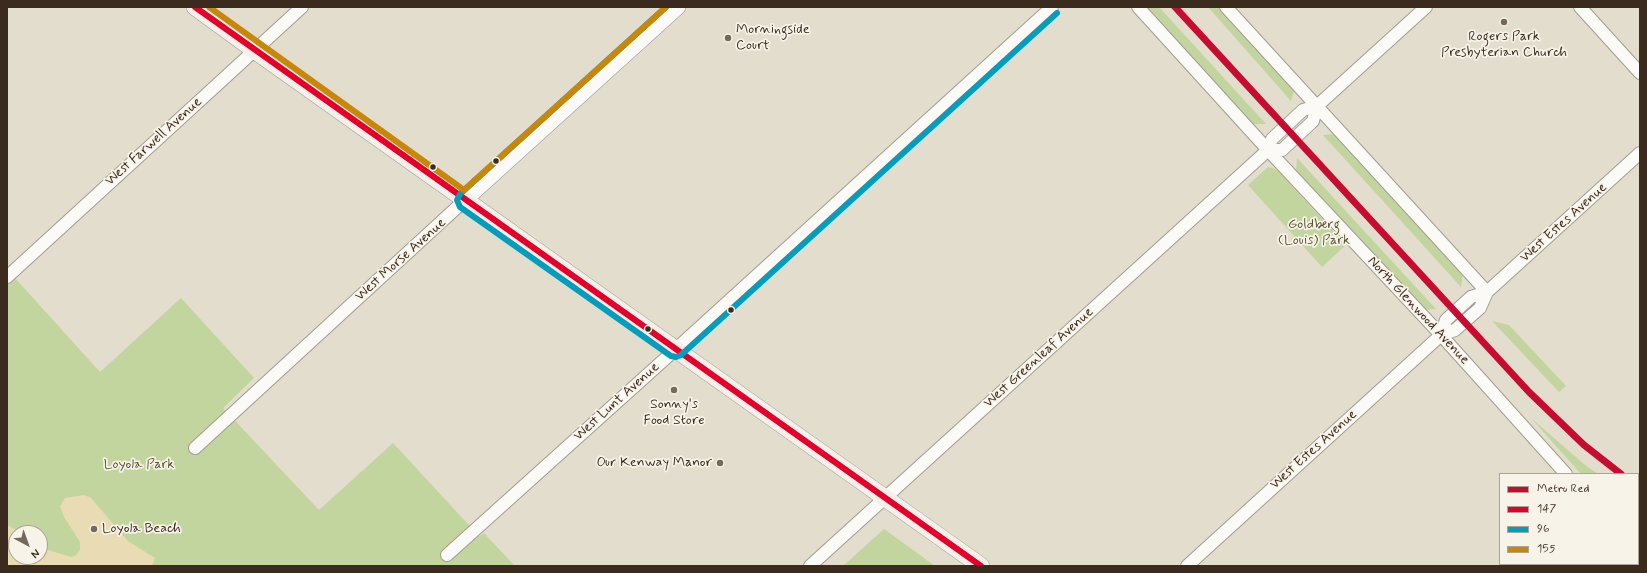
<!DOCTYPE html>
<html>
<head>
<meta charset="utf-8">
<style>
	body { margin:0 }
	#map { position:relative; width:1647px; height:573px; overflow:hidden; background:#e2ddcc; font-family:Mynerve,sans-serif }
	canvas { display:block }
	.frame { position:absolute; inset:0; border:8px solid #3b2a1e; pointer-events:none }
	.legend { position:absolute; left:1499px; top:473px; width:140px; height:92px; box-sizing:border-box; background:#f7f3e8; border:1px solid #aca397; margin:0; padding:5px 7px; list-style:none; font-size:12px; color:#3b2a1e }
	.legend li { display:flex; align-items:center; gap:8px; height:20px }
	.legend b { width:20px; border:1px solid #aca397 }
	.north { position:absolute; left:8px; top:525px; width:40px; height:40px; box-sizing:border-box; background:#f7f3e8; border:1px solid #aca397; border-radius:50%; rotate:139deg; font-size:11px; font-weight:700; line-height:16px; text-align:center; color:#3b2a1e }
	.north::after { content:''; display:block; margin:auto; width:14px; height:18px; background:#75695b; clip-path:polygon(50% 0,100% 100%,50% 72%,0 100%) }
</style>
</head>
<body>
<div id="map">
<canvas width="1647" height="573"></canvas>
<div class="frame"></div>
<ul class="legend">
<li><b style="height:5px;background:#c60c30"></b>Metro Red</li>
<li><b style="height:5px;background:#e4002b"></b>147</li>
<li><b style="height:5px;background:#069cbc"></b>96</li>
<li><b style="height:5px;background:#c88708"></b>155</li>
</ul>
<div class="north">N</div>
</div>
<script>
const ctx = document.querySelector('canvas').getContext('2d');
ctx.lineJoin = 'round';
function paint(path, color) {
  ctx.fillStyle = color;
  ctx.fill(path, 'evenodd');
}
function shape(rows) {
  const path = new Path2D();
  for (const r of rows) {
    path.moveTo(r[0], r[1]);
    for (let i = 2; i < r.length; i += 2) path.lineTo(r[i], r[i + 1]);
  }
  return path;
}
function trace(path, color, width, dash) {
  ctx.strokeStyle = color;
  ctx.lineWidth = width;
  ctx.lineCap = dash ? 'butt' : 'round';
  ctx.setLineDash(dash || []);
  ctx.stroke(path);
}
function drawText(font, color, halo, rows, align = 'center') {
  ctx.font = font + ' Mynerve,sans-serif';
  ctx.lineWidth = 3.5;
  ctx.setLineDash([]);
  ctx.textBaseline = 'middle';
  ctx.strokeStyle = halo;
  ctx.fillStyle = color;
  for (const [text, x, y, turn = 0] of rows) {
    ctx.save();
    ctx.translate(x, y);
    ctx.rotate((+turn || 0) * Math.PI / 180);
    ctx.textAlign = isNaN(turn) ? turn : align;
    if (halo) ctx.strokeText(text, 0, 0);
    ctx.fillText(text, 0, 0);
    ctx.restore();
  }
}
const green = shape([
	[1146,7,1159,7,1266,124,1253,124],
	[1208,7,1219,7,1294,91,1291,101],
	[1337,134,1463,273,1461,287,1323,135],
	[1297,158,1436,309,1423,310,1296,171],
	[1268,167,1273,168,1278,171,1346,245,1322,267,1248,185],
	[15,278,100,372,181,298,254,378,223,408,319,510,393,443,479,536,484,533,515,566,7,566,7,285],
	[16,533,40,533,40,557,16,557],
	[1492,321,1509,325,1566,386,1559,392],
	[1531,418,1585,465,1598,474,1581,474],
	[884,529,935,566,843,566]
]);
const sand = shape([
	[84,495,91,498,128,541,155,558,152,566,7,566,7,525,22,533,16,533,16,557,40,557,40,544,48,550,71,557,76,555,80,550,80,542,64,517,60,506,65,498]
]);
const minor = shape([
	[1138,7,1268,150,1441,335,1566,474],
	[1226,7,1487,292],
	[1580,7,1640,73],
	[1268,150,1282,150,1311,123,1313,121,1317,106],
	[7,277,302,7],
	[1441,335,1446,320,1471,297,1487,292],
	[195,448,465,200],
	[447,555,676,349,1052,7],
	[810,566,1268,150,1272,139,1303,110,1317,106,1426,7],
	[1187,566,1441,335,1455,330,1480,308,1487,292,1640,153]
]);
const tertiary = shape([
	[465,200,678,7],
	[1638,494,1640,492],
	[1564,566,1566,564]
]);
const secondary = shape([
	[195,7,254,50,981,566]
]);
const bus1 = shape([
	[195,7,981,566]
]);
const bus2 = shape([
	[666,7,460,194,457,200,460,207,671,356,676,357,681,355,1057,13]
]);
const bus3 = shape([
	[209,7,464,190,666,7]
]);
const metro1 = shape([
	[1175,7,1529,392,1584,445,1621,474]
]);
const markers = [
	[1504,22,4,"#75695b"],
	[728,38,4,"#75695b"],
	[496,161,3.5,"#3b2a1e"],
	[433,167,3.5,"#3b2a1e"],
	[731,310,3.5,"#3b2a1e"],
	[648,329,3.5,"#3b2a1e"],
	[674,390,4,"#75695b"],
	[720,463,4,"#75695b"],
	[94,529,4,"#75695b"]
];
const poiNames = [
	["Morningside",736,30],
	["Court",736,46],
	["Rogers Park",1504,37,"center"],
	["Presbyterian Church",1504,53,"center"],
	["Sonny's",674,405,"center"],
	["Food Store",674,421,"center"],
	["Our Kenway Manor",712,463,"right"],
	["Loyola Beach",102,529]
];
const streetNames = [
	["West Farwell Avenue",154,142,-42],
	["West Estes Avenue",1564,223,-42],
	["West Morse Avenue",401,260,-42],
	["North Glenwood Avenue",1418,311,47],
	["West Greenleaf Avenue",1039,358,-42],
	["West Lunt Avenue",617,402,-42],
	["West Estes Avenue",1314,450,-42]
];
const parkNames = [
	["Goldberg",1314,225],
	["(Louis) Park",1314,241],
	["Loyola Park",139,465]
];
paint(green, '#c3d59e');
paint(sand, '#e9dbb3');
trace(minor, '#a29d92', 14);
trace(tertiary, '#a29d92', 16);
trace(secondary, '#a29d92', 18);
trace(minor, '#fbfaf7', 12);
trace(tertiary, '#fbfaf7', 15);
trace(secondary, '#f2f0e9', 17);
trace(bus1, '#e4002b', 6);
trace(bus2, '#069cbc', 6);
trace(bus3, '#c88708', 6);
trace(metro1, '#c60c30', 7);
for (const [x, y, r, color] of markers) {
  const dot = new Path2D();
  dot.arc(x, y, r, 0, 2 * Math.PI);
  ctx.fillStyle = color;
  ctx.fill(dot);
  trace(dot, '#f7f3e8', 1.5);
}
drawText('14px', '#3b2a1e', '#f7f3e8', poiNames, 'left');
drawText('14px', '#3b2a1e', '#f7f3e8', streetNames);
drawText('14px', '#565334', '#f7f3e8', parkNames);
</script>
</body>
</html>
